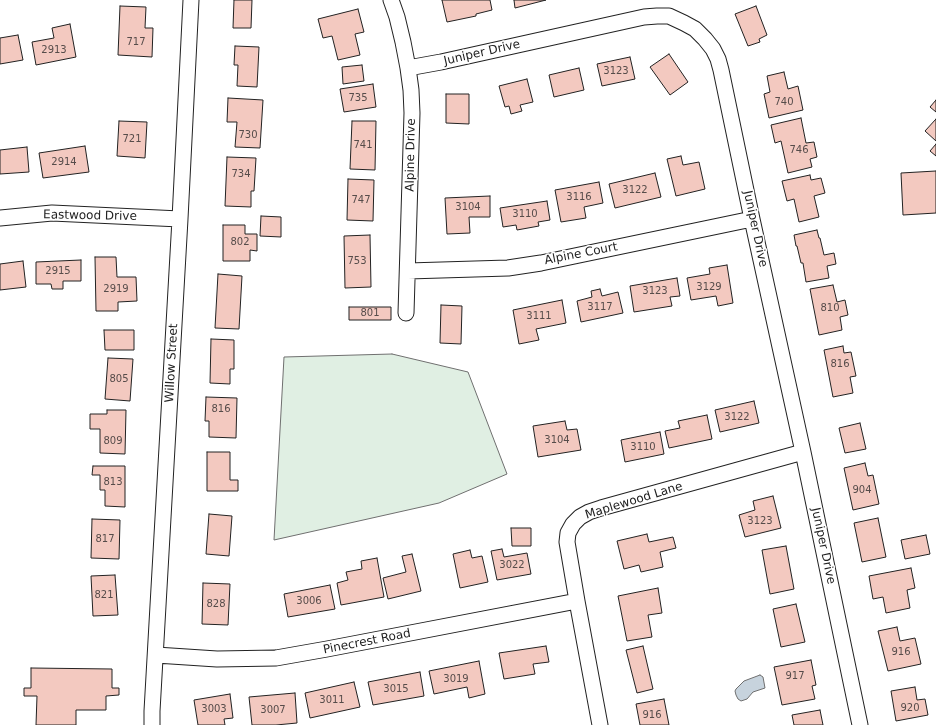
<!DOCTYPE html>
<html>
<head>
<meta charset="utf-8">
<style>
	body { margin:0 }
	canvas { display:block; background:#fff }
</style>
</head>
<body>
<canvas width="936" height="725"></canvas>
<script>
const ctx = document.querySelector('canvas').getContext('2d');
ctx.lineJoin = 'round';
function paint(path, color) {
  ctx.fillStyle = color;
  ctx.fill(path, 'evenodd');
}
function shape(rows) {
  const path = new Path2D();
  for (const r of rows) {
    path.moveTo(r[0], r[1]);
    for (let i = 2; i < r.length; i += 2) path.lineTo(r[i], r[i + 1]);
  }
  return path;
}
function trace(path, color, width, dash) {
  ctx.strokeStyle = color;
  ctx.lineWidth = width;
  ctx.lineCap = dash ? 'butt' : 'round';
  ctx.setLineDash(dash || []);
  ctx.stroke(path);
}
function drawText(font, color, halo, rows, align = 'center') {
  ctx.font = font + ' "DejaVu Sans",sans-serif';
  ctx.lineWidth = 3;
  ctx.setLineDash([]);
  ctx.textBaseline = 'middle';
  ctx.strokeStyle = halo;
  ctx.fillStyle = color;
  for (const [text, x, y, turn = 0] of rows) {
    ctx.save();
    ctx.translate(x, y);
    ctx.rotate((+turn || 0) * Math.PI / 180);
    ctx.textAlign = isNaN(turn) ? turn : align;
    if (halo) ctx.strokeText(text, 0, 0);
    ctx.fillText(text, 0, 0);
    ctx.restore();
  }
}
const green = shape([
	[392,354,468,372,507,474,439,503,274,540,284,357,392,354]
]);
const water = shape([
	[760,675,763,677,765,688,753,692,747,699,741,701,738,699,736,695,735,691,736,689,744,681,760,675]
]);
const building = shape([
	[234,0,252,0,251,28,233,28,234,0],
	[442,0,490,0,492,10,476,14,476,16,447,22,442,0],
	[514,0,546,0,515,8,514,0],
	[120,6,146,7,145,28,153,28,152,57,118,55,120,6],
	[756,6,767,35,759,39,760,42,748,46,735,14,756,6],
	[358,9,364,32,355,34,360,55,338,60,332,36,323,38,318,19,358,9],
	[70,24,76,57,36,65,32,42,54,38,52,28,70,24],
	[18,35,23,60,0,64,0,38,18,35],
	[235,46,259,47,257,87,237,86,238,65,234,65,235,46],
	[669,54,688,82,670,95,650,67,669,54],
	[630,57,635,79,602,86,597,64,630,57],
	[362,65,364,81,343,84,342,67,362,65],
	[579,68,584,90,554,97,549,75,579,68],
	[784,72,788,89,798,86,803,110,769,118,764,94,770,92,767,76,784,72],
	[527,79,533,102,520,105,522,111,511,114,509,106,505,107,499,86,527,79],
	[373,84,376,107,344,112,340,89,373,84],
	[446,94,469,94,469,124,446,123,446,94],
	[228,98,263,100,260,148,235,147,237,122,227,122,228,98],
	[936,100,936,112,930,107,936,100],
	[801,118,806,143,814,142,817,157,810,159,812,167,788,173,781,141,775,143,771,125,801,118],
	[936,119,936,141,925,131,936,119],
	[119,121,147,122,145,158,117,156,119,121],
	[352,121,376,121,375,170,350,169,352,121],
	[936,144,936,156,930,151,936,144],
	[85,146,89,172,43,178,39,153,85,146],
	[27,147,29,172,0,174,0,150,27,147],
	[681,156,683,165,699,162,705,189,676,196,667,159,681,156],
	[227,157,256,158,254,191,251,191,251,207,225,206,227,157],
	[936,171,936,213,903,215,901,173,936,171],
	[655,173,661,197,615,208,609,184,655,173],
	[810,175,811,180,821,178,825,193,814,196,819,217,799,222,794,199,787,201,782,181,810,175],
	[348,179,374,180,373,221,347,220,348,179],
	[599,182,603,203,584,207,586,218,561,222,555,190,599,182],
	[490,196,490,217,469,217,470,233,447,234,445,198,490,196],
	[547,201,550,220,538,222,539,226,517,230,516,225,503,227,500,208,547,201],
	[261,216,281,217,281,237,260,236,261,216],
	[223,225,245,225,245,234,257,234,257,251,250,250,250,261,223,261,223,225],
	[817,230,819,238,820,238,824,255,834,253,836,264,827,266,829,278,806,282,803,263,801,263,797,246,796,246,794,235,817,230],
	[370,235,371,287,345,288,344,236,370,235],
	[95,257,116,257,117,277,136,277,137,301,118,302,118,311,96,311,95,257],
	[81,260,81,281,63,281,63,289,52,289,51,284,36,284,36,262,81,260],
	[23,261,26,287,0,290,0,264,23,261],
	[727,265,733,303,718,306,716,296,691,300,687,278,710,274,709,268,727,265],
	[218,274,242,276,239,329,215,328,218,274],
	[677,278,680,296,670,297,672,306,634,312,630,286,677,278],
	[833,285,837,302,845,300,848,315,840,317,842,330,819,335,810,289,833,285],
	[600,289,602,296,618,292,623,313,581,322,577,301,592,297,591,291,600,289],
	[562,300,566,323,536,329,539,340,519,344,513,310,562,300],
	[441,305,462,306,461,344,440,343,441,305],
	[349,307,391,307,391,320,349,320,349,307],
	[104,330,134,330,134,350,105,350,104,330],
	[211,339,234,340,234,369,230,369,230,384,210,383,211,339],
	[843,346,844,353,851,352,856,376,850,377,853,393,833,397,824,350,843,346],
	[108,358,133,359,130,401,105,399,108,358],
	[206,397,237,398,236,438,209,437,209,421,205,421,206,397],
	[754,401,759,423,720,432,715,410,754,401],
	[107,410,126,410,125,454,100,453,100,429,90,429,90,414,107,414,107,410],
	[707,415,712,439,669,448,665,431,680,428,678,421,707,415],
	[565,421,567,430,577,429,581,450,538,457,533,426,565,421],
	[860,423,866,449,845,453,839,428,860,423],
	[660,432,664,454,625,462,621,440,660,432],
	[207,452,230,452,230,480,238,480,238,491,207,491,207,452],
	[865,463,868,476,873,475,879,504,853,510,844,468,865,463],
	[93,466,125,466,125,507,105,506,105,490,100,490,100,475,92,475,93,466],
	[773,496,781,528,745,537,739,515,755,510,753,501,773,496],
	[209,514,232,516,229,556,206,554,209,514],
	[878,518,886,557,862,562,854,523,878,518],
	[92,519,120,520,119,559,91,558,92,519],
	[511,528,531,528,531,546,512,546,511,528],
	[647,534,649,542,673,537,676,548,660,552,663,567,641,572,639,565,624,569,617,541,647,534],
	[926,535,930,554,905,559,901,540,926,535],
	[786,546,794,589,770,594,762,550,786,546],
	[502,549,504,557,527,553,531,574,497,580,491,551,502,549],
	[470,550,472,558,482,556,488,582,460,588,453,554,470,550],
	[412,554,421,591,388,599,383,578,406,572,402,556,412,554],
	[377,558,384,597,341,605,337,583,348,580,346,572,362,569,361,561,377,558],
	[911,568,915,588,907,590,910,608,886,613,883,597,873,599,869,576,911,568],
	[115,575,118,615,93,616,91,576,115,575],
	[203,583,230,584,228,625,202,624,203,583],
	[330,585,335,609,288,617,284,594,330,585],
	[658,588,662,613,648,615,652,637,627,641,618,596,658,588],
	[796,604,805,642,781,647,773,609,796,604],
	[897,627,900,641,915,638,921,664,888,671,878,631,897,627],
	[546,646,549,662,533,664,535,674,504,679,499,653,546,646],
	[643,646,653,689,637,693,626,650,643,646],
	[811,660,816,685,812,686,815,699,782,705,774,667,811,660],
	[479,661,485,694,469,698,467,687,434,694,429,671,479,661],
	[31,668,112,669,112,688,119,688,119,695,106,696,106,710,76,710,76,725,36,725,37,696,24,696,24,688,31,688,31,668],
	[420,672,424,696,373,705,368,682,420,672],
	[354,682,360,707,310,718,305,693,354,682],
	[915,687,917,700,925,699,928,715,896,721,891,691,915,687],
	[295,693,297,723,276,725,252,725,249,697,295,693],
	[230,694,233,718,224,719,225,725,198,725,194,700,230,694],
	[664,699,669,725,640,725,636,704,664,699],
	[820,710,823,725,794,725,792,715,820,710]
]);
const street = shape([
	[391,0,397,17,403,42,408,68,411,90,412,113,406,313],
	[408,68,441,62,644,17,657,16,669,16,684,23,695,29,705,39,713,49,718,59,721,70,752,219,803,452,860,725],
	[0,218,52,213,180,219],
	[408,271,508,268,541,263,752,219],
	[156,655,217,659,276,658,327,649,577,601],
	[152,725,152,711,180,219,191,0],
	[600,725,577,601,567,542,568,533,573,524,580,517,589,512,601,508,803,452]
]);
const numberNames = [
	["717",136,42],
	["2913",54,50],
	["3123",616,71],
	["735",358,98],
	["740",784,102],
	["730",248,135],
	["721",132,139],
	["741",363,145],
	["746",799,150],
	["2914",64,162],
	["734",241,174],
	["3122",635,190],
	["3116",579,197],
	["747",361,200],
	["3104",468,207],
	["3110",525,214],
	["802",240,242],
	["753",357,261],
	["2915",58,271],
	["3129",709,287],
	["2919",116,289],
	["3123",655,291],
	["3117",600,307],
	["810",830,308],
	["801",370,313],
	["3111",539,316],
	["816",840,364],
	["805",119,379],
	["816",221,409],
	["3122",737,417],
	["3104",557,440],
	["809",113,441],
	["3110",643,447],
	["813",113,482],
	["904",862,490],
	["3123",760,521],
	["817",105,539],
	["3022",512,565],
	["821",104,595],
	["3006",309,601],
	["828",216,604],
	["916",901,652],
	["917",795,676],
	["3019",456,679],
	["3015",396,689],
	["3011",332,700],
	["920",910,708],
	["3003",214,709],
	["3007",273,710],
	["916",652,715]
];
const streetNames = [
	["Juniper Drive",482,53,-13],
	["Alpine Drive",411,155,-89],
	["Eastwood Drive",90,216,1],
	["Juniper Drive",755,229,78],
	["Alpine Court",581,254,-11],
	["Willow Street",172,363,-87],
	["Maplewood Lane",634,501,-17],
	["Juniper Drive",823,546,78],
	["Pinecrest Road",367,642,-11]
];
paint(green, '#e0efe3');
trace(green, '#6f6f6f', 1);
paint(water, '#c7d3dd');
trace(water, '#6f6f6f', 1);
paint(building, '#f3c9c0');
trace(building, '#222', 1);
trace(street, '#222', 17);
trace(street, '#fff', 15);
drawText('10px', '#564c4a', null, numberNames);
drawText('12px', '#222', '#fff', streetNames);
</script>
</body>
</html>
